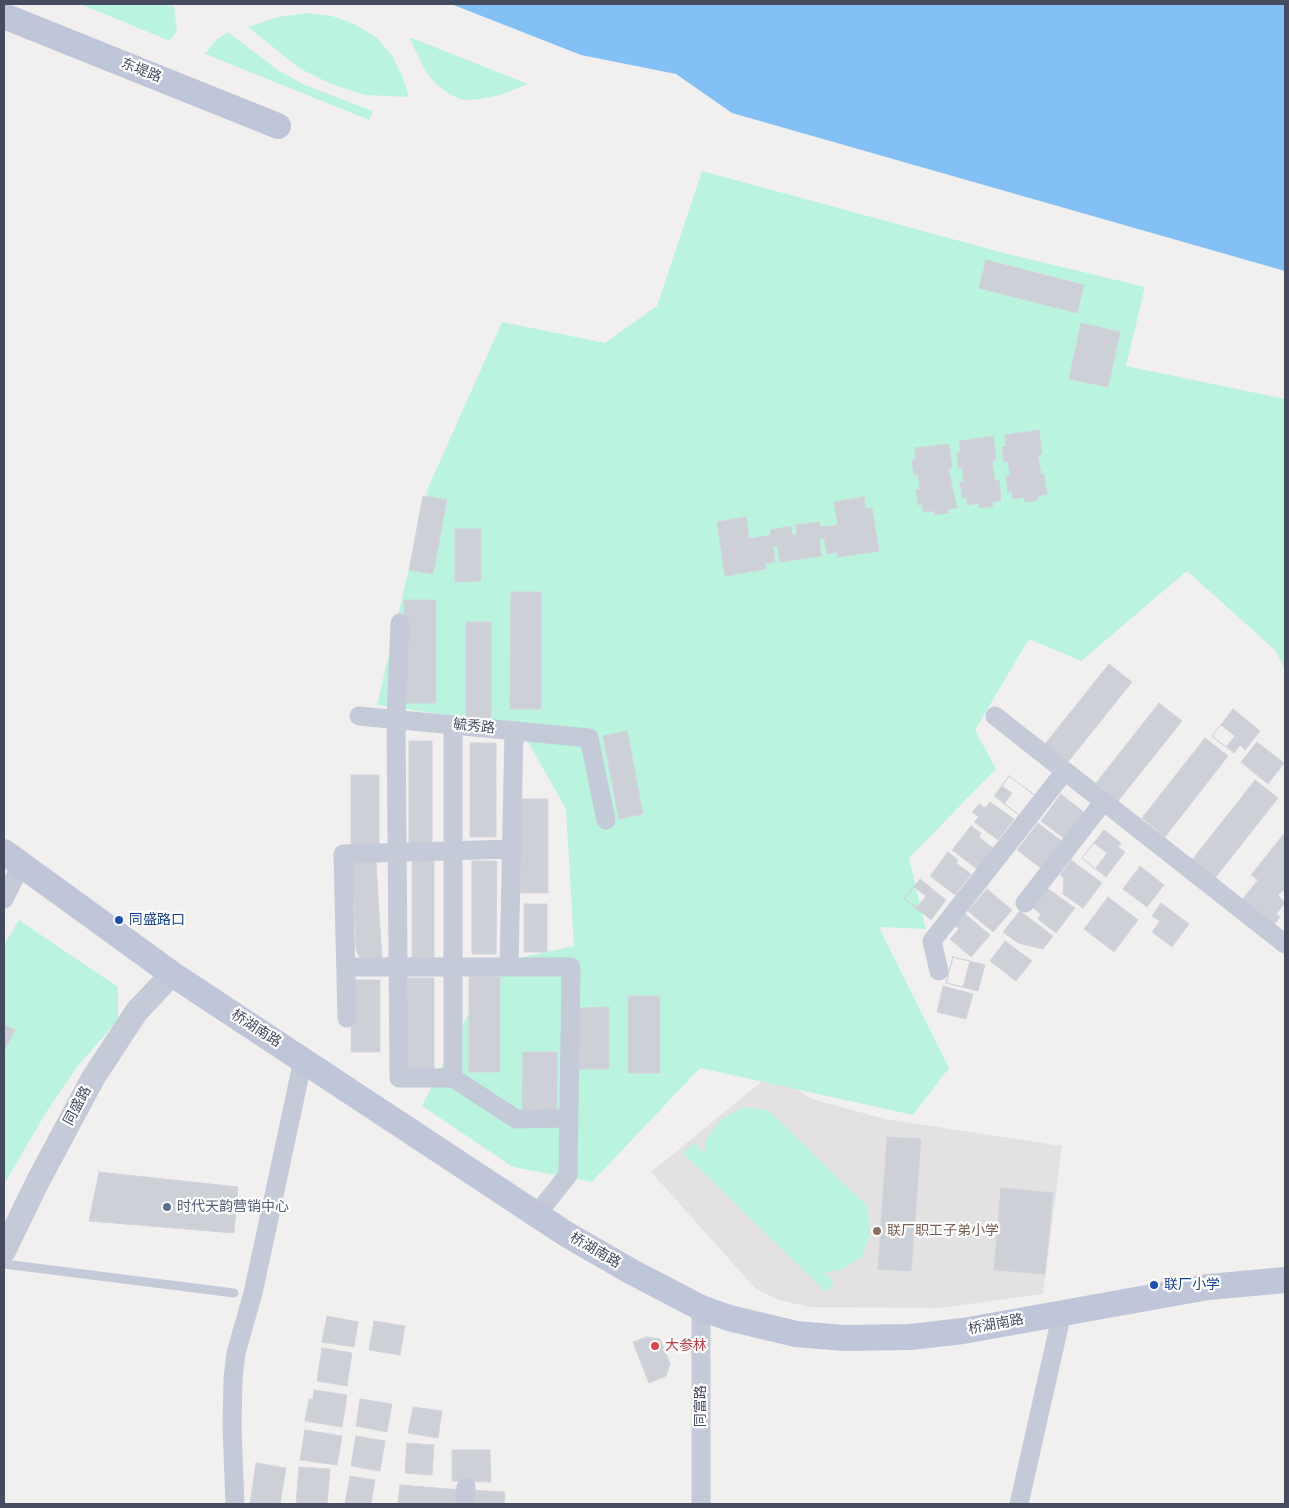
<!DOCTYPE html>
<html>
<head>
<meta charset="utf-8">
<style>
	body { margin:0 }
	#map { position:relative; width:1289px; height:1508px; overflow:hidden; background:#f2f0ef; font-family:"Roboto Condensed",sans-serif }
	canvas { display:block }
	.frame { position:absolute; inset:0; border:5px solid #454c5f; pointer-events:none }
</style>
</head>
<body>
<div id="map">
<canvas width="1289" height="1508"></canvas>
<div class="frame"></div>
</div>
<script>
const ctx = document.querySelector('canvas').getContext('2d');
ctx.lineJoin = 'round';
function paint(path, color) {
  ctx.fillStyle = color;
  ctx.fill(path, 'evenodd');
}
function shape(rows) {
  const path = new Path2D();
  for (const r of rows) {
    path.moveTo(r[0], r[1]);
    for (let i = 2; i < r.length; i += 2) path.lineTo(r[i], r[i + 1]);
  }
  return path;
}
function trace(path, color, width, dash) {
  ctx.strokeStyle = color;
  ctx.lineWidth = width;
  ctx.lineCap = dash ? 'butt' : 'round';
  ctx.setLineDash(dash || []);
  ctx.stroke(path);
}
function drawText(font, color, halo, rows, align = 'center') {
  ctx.font = font + ' "Roboto Condensed","Noto Sans SC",sans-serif';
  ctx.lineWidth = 4.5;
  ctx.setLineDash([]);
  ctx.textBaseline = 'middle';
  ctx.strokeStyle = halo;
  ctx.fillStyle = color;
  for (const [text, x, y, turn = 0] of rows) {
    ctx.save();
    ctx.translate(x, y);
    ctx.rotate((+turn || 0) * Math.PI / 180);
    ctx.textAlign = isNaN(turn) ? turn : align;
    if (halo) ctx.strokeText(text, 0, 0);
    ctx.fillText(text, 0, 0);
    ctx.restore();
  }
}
const education = shape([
	[771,1074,812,1099,885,1119,1062,1146,1043,1294,940,1308,810,1307,779,1300,756,1289,651,1172]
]);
const green = shape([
	[80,4,161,4,174,6,177,31,170,41],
	[308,13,332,16,354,24,376,37,392,55,403,78,409,97,365,95,331,84,299,68,248,27,278,17],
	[228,32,279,71,307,86,373,111,369,120,205,54,215,41],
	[409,37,528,84,500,95,480,99,464,100,450,95,435,83,426,72],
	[702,171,1004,253,1145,287,1126,366,1285,399,1285,671,1276,651,1187,571,1081,661,1029,639,975,730,996,769,909,858,926,929,879,927,949,1068,913,1115,700,1068,592,1182,513,1167,422,1106,494,963,574,946,566,809,519,726,377,705,428,488,502,322,605,343,657,306],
	[19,920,118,987,118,1020,77,1067,45,1114,6,1181,4,1180,4,945],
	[743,1107,768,1110,868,1207,870,1234,862,1257,840,1270,824,1272,834,1283,826,1292,683,1153,695,1143,704,1153,707,1138,720,1120]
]);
const water = shape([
	[451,4,1285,4,1285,271,732,113,676,74,581,55]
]);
const building = shape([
	[986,260,1084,285,1077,313,979,288,986,260],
	[1081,323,1120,332,1108,387,1069,379,1081,323],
	[1039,430,1042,454,1038,455,1041,474,1044,474,1047,494,1038,496,1038,500,1025,502,1024,497,1013,499,1012,491,1008,492,1006,476,1010,476,1008,461,1004,462,1002,447,1006,446,1005,435,1039,430],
	[993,436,996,460,992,461,995,481,999,480,1001,501,992,502,993,506,979,508,979,503,968,505,966,497,962,498,960,482,964,482,962,468,958,468,957,453,961,452,959,441,993,436],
	[949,444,952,468,948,468,957,508,948,509,948,513,935,515,934,511,923,512,922,504,918,505,916,490,920,489,918,475,914,475,912,460,916,460,915,448,949,444],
	[423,496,447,500,433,574,409,570,423,496],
	[864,497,866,509,872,508,879,551,838,557,838,552,827,554,824,538,819,539,821,556,780,562,777,546,773,547,775,562,765,563,766,569,725,576,717,522,746,517,749,539,771,535,770,530,791,526,792,535,797,534,796,525,819,522,820,527,838,525,834,502,864,497],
	[455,529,481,529,481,581,455,582,455,529],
	[511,592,541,592,541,709,510,709,511,592],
	[404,600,436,600,436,703,405,703,404,600],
	[466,622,491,622,491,718,466,718,466,622],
	[1109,664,1132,682,1068,762,1045,744,1109,664],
	[1159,703,1182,721,1118,801,1096,783,1159,703],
	[1233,709,1260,731,1245,750,1240,745,1234,753,1212,736,1233,709],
	[1221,725,1235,736,1226,747,1212,736,1221,725],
	[627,731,643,814,619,819,603,736,627,731],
	[1205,738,1228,756,1165,837,1142,818,1205,738],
	[409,741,432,741,432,842,409,843,409,741],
	[1257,742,1284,763,1268,784,1241,762,1257,742],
	[470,743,496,743,496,837,470,837,470,743],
	[351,775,379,775,379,849,351,849,351,775],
	[1009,776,1036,796,1021,816,1004,804,1012,793,1002,786,1009,776],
	[1009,776,1036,796,1021,816,994,796,1009,776],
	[1255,780,1278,798,1215,878,1192,860,1255,780],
	[1061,794,1086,814,1066,840,1041,821,1061,794],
	[520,799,548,799,548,893,520,893,520,799],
	[990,802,1014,819,998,840,974,822,979,817,972,812,979,804,985,808,990,802],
	[1038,823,1063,842,1042,869,1017,850,1038,823],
	[971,826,981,833,979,837,993,848,977,869,952,850,971,826],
	[1104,830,1121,843,1118,847,1125,852,1106,877,1082,858,1104,830],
	[1283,835,1285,837,1285,889,1278,895,1285,903,1276,914,1280,917,1272,927,1240,902,1258,880,1251,875,1283,835],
	[1094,843,1107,853,1095,869,1082,858,1094,843],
	[948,852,958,860,956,863,971,874,955,895,930,876,948,852],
	[352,859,376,862,382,960,366,961,359,956,356,950,352,859],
	[434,860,434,960,412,960,412,861,434,860],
	[1071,860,1102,883,1083,908,1063,894,1064,878,1060,875,1071,860],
	[472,861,497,861,496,954,472,954,472,861],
	[1140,866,1164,885,1147,907,1123,889,1140,866],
	[920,879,946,900,931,920,904,899,920,879],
	[914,887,926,896,917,908,904,899,914,887],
	[1047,888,1075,908,1056,933,1038,919,1041,914,1032,907,1047,888],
	[987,889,1012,910,993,932,968,911,987,889],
	[1108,897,1138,920,1114,952,1084,929,1108,897],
	[1161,903,1189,924,1172,947,1152,932,1160,921,1152,916,1161,903],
	[524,904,547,904,547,952,524,952,524,904],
	[1020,911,1053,936,1043,949,1018,943,1003,932,1020,911],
	[964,913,990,935,971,957,950,939,959,929,954,925,964,913],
	[1005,941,1032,961,1016,981,990,961,1005,941],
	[953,957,970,961,963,987,946,983,953,957],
	[953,957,985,965,978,991,946,983,953,957],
	[469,976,500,977,500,1072,469,1072,469,976],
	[408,978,434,978,434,1075,408,1075,408,978],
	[352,980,380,980,380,1052,351,1052,352,980],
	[943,986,973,994,966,1019,937,1012,943,986],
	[628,996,660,996,660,1073,628,1073,628,996],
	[609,1007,609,1069,576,1069,576,1008,609,1007],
	[4,1025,15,1030,4,1051,4,1025],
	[523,1052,557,1052,557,1115,522,1115,523,1052],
	[887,1137,921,1139,911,1271,878,1269,887,1137],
	[99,1172,238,1187,234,1233,89,1221,99,1172],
	[1001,1188,1053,1193,1045,1274,994,1270,1001,1188],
	[327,1316,358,1322,354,1347,322,1342,327,1316],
	[374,1321,405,1326,400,1355,369,1350,374,1321],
	[646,1337,660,1339,670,1364,666,1376,649,1383,633,1342,646,1337],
	[322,1348,352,1353,347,1386,317,1381,322,1348],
	[314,1390,347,1395,342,1427,305,1421,309,1399,313,1399,314,1390],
	[360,1399,392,1404,387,1432,356,1426,360,1399],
	[413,1407,442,1411,438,1438,408,1433,413,1407],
	[305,1430,342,1436,337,1465,300,1460,305,1430],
	[356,1436,385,1441,380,1471,351,1466,356,1436],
	[407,1443,434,1445,432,1475,405,1473,407,1443],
	[452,1450,490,1450,491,1482,452,1481,452,1450],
	[256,1463,286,1468,280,1504,250,1504,256,1463],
	[299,1467,330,1469,327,1504,296,1504,299,1467],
	[350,1476,375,1480,371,1504,345,1504,350,1476],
	[400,1485,461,1490,460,1504,398,1504,400,1485],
	[470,1490,505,1492,504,1504,469,1504,470,1490]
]);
const service = shape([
	[4,1264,234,1293]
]);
const minor = shape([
	[400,623,396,719,399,1078,453,1078,516,1119,569,1118],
	[359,716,589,738,606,820],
	[995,716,1285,944],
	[453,725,453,1078],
	[4,899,21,865],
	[1025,903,1104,801],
	[346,967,571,967,568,1175,537,1214],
	[509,967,514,731],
	[939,971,932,941,1065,771],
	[347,1018,343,854,512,849],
	[701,1308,701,1504],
	[235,1504,232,1427,233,1379,236,1353,253,1293,303,1060],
	[465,1504,466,1487],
	[1019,1504,1062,1313]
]);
const tertiary = shape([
	[4,1251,37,1183,93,1078,137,1011,172,974]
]);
const secondary = shape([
	[4,16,278,126],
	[4,852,172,974,566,1234,632,1272,701,1308,729,1318,796,1334,844,1338,910,1337,963,1331,1208,1287,1285,1280]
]);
const markers = [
	[119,920,5,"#1a4fb4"],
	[167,1207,5,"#5c6f8a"],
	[877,1231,5,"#8d6e63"],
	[1154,1285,5,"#1a4fb4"],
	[655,1346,5,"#e0444e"]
];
const streetNames = [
	["东堤路",141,71,22],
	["毓秀路",474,727,6],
	["桥湖南路",256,1029,33],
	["同盛路",78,1106,-62],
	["桥湖南路",595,1251,30],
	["桥湖南路",996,1325,-11],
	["同富路",701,1406,-90]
];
const transitNames = [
	["同盛路口",129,920],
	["联厂小学",1164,1285]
];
const serviceNames = [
	["时代天韵营销中心",177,1207]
];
const educationNames = [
	["联厂职工子弟小学",887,1231]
];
const healthNames = [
	["大参林",665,1346]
];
paint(education, '#e3e1e1');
paint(green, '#baf4df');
paint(water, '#82c0f5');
paint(building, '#ced0d8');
trace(building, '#d3d3dc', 1);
trace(service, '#c5cad8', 9);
trace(minor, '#c5cad8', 19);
trace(tertiary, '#c5cad8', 24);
trace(secondary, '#c0c6da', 26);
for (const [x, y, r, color] of markers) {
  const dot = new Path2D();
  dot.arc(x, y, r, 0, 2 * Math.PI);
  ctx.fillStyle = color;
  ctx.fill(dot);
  trace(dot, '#fff', 2);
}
drawText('14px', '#454c5f', '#fff', streetNames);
drawText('14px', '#164399', '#fff', transitNames, 'left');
drawText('14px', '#4e5e75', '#fff', serviceNames, 'left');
drawText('14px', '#785e54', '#fff', educationNames, 'left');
drawText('14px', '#be3a42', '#fff', healthNames, 'left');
</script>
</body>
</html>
